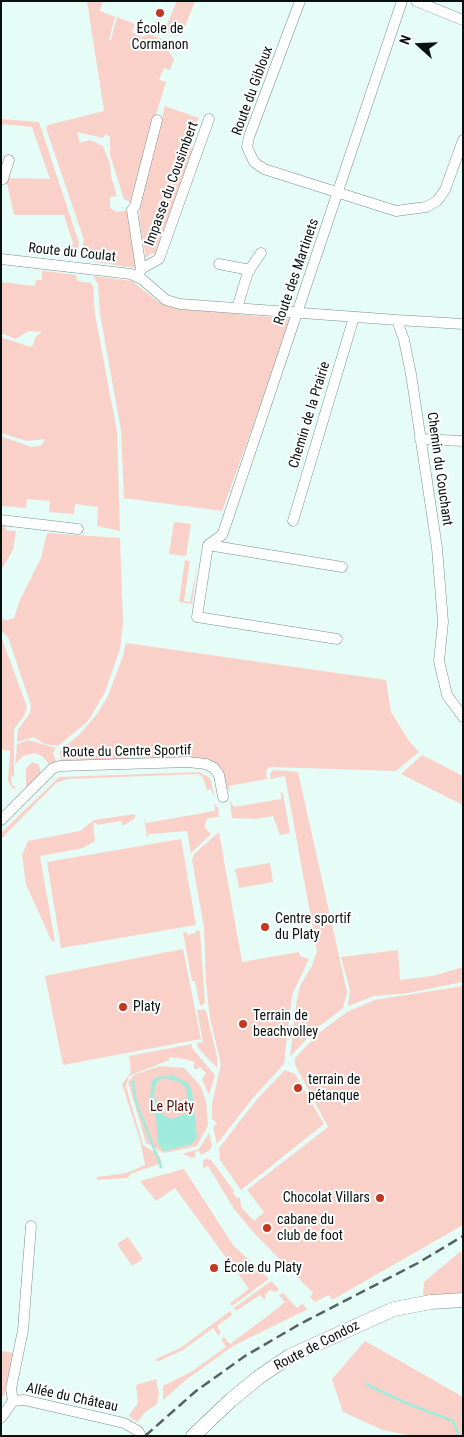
<!DOCTYPE html>
<html>
<head>
<meta charset="utf-8">
<style>
	body { margin:0 }
	#map { position:relative; width:464px; height:1437px; overflow:hidden; background:#e5fcf7; font-family:"Roboto Condensed",sans-serif }
	canvas { display:block }
	.frame { position:absolute; inset:0; border:2px solid #09110f; pointer-events:none }
	.north { position:absolute; left:394px; top:20px; width:50px; height:50px; -webkit-text-stroke:4px #fff; paint-order:stroke; rotate:290deg; font-size:14px; font-weight:700; line-height:20px; text-align:center; color:#09110f }
	.north::after { content:''; display:block; margin:auto; width:18px; height:22px; background:#09110f; clip-path:polygon(50% 0,100% 100%,50% 72%,0 100%) }
</style>
</head>
<body>
<div id="map">
<canvas width="464" height="1437"></canvas>
<div class="frame"></div>
<div class="north">N</div>
</div>
<script>
const ctx = document.querySelector('canvas').getContext('2d');
ctx.lineJoin = 'round';
function paint(path, color) {
  ctx.fillStyle = color;
  ctx.fill(path, 'evenodd');
}
function shape(rows) {
  const path = new Path2D();
  for (const r of rows) {
    path.moveTo(r[0], r[1]);
    for (let i = 2; i < r.length; i += 2) path.lineTo(r[i], r[i + 1]);
  }
  return path;
}
function trace(path, color, width, dash) {
  ctx.strokeStyle = color;
  ctx.lineWidth = width;
  ctx.lineCap = dash ? 'butt' : 'round';
  ctx.setLineDash(dash || []);
  ctx.stroke(path);
}
function drawText(font, color, halo, rows, align = 'center') {
  ctx.font = font + ' "Roboto Condensed",sans-serif';
  ctx.lineWidth = 4;
  ctx.setLineDash([]);
  ctx.textBaseline = 'middle';
  ctx.strokeStyle = halo;
  ctx.fillStyle = color;
  for (const [text, x, y, turn = 0] of rows) {
    ctx.save();
    ctx.translate(x, y);
    ctx.rotate((+turn || 0) * Math.PI / 180);
    ctx.textAlign = isNaN(turn) ? turn : align;
    if (halo) ctx.strokeText(text, 0, 0);
    ctx.fillText(text, 0, 0);
    ctx.restore();
  }
}
const green = shape([
	[87,1,103,1,100,11,115,17,109,40,111,40,117,17,135,24,132,32,142,37,149,34,172,43,169,52,174,59,170,70,164,68,159,80,166,82,149,137,134,204,124,199,110,155,110,137,106,134,103,138,77,132,80,143,90,140,103,146,110,164,111,176,117,196,110,197,110,208,117,212,128,210,136,257,135,268,96,262,87,254,81,252,84,240,46,128,48,125,104,111],
	[177,1,195,1,182,34,176,36,164,31],
	[165,106,199,118,187,146,193,148,158,253,150,254,146,259,139,219,140,206],
	[1,119,39,122,79,243,78,248,68,255,58,259,71,252,73,243,64,215,14,215,6,178,50,179,32,127,1,124],
	[22,268,76,275,77,281,91,283,93,286,95,314,117,432,120,531,97,526,98,507,75,504,74,514,49,512,50,501,27,499,26,508,1,506,1,436,31,447,42,445,45,439,27,441,1,433,1,337,30,347,33,345,36,336,42,332,29,331,15,339,1,333,1,282,35,286,36,280,42,280,42,271],
	[93,276,132,281,157,301,173,308,292,319,222,511,124,498,121,430,100,314,98,284],
	[1,521,6,523,6,530,16,531,13,550,1,570],
	[174,522,191,524,186,556,169,554],
	[47,533,120,538,123,624,120,649,105,692,94,711,87,722,58,746,45,744,33,737,17,742,18,730,30,713,31,705,8,637,1,630,1,619,7,620,14,618,20,600,41,558],
	[185,560,190,561,184,601,190,602,198,561,192,604,179,602],
	[1,636,27,707,24,716,14,729,14,776,11,777,12,786,15,786,15,790,10,785,8,780,10,751,1,750],
	[126,643,386,680,391,712,409,741,419,752,396,771,270,767,266,771,267,779,229,786,230,792,207,760,199,758,71,760,61,762,60,751,82,732,97,714,108,696,123,656],
	[28,740,56,748,53,753,57,764,51,766,42,756,35,753,23,756,15,765,17,744],
	[422,755,463,776,463,805,401,774],
	[32,762,39,765,41,774,26,789,26,769],
	[273,770,298,772,347,992,343,1008,317,1028,290,1057,297,999,300,986,312,966,317,951,285,776,271,779,270,774],
	[199,772,210,778,214,795,213,795,211,789,207,790,203,778,198,774,68,779,56,783,1,839,1,833,59,777],
	[281,792,283,793,290,833,280,835,273,816,256,819,232,818,230,801,234,807,281,799],
	[214,804,218,807,219,817,208,818,205,823,205,828,211,834,191,853,187,831,149,834,147,838,144,817,146,823,215,811],
	[135,814,135,818,123,826,121,821,97,825,97,823,93,823,95,841,83,848,40,856,55,942,51,940,26,884,22,855,28,841,80,831,94,820],
	[219,832,242,962,299,952,300,956,309,959,292,995,284,1064,252,1099,217,1144,213,1127,217,1123,212,1119,212,1104,221,1064,210,1018,206,983,204,927,192,860,194,854],
	[181,839,196,925,61,948,47,862],
	[270,863,273,882,239,888,235,869],
	[196,930,200,931,205,1003,200,1006,195,981,192,981,183,932,187,932,187,935,196,933],
	[183,949,201,1039,63,1065,45,976],
	[398,950,400,980,433,976,463,967,463,982,408,993,374,996,348,1006,350,990,341,957],
	[463,986,463,1225,332,1300,329,1295,315,1302,310,1297,313,1293,255,1234,234,1209,208,1166,203,1168,203,1161,206,1158,211,1160,234,1191,233,1193,237,1198,240,1198,241,1207,254,1221,264,1212,247,1190,328,1127,295,1065,295,1058,320,1032,347,1012,375,1000],
	[204,1009,206,1011,217,1057,217,1068,198,1048,197,1043,203,1042,197,1010],
	[192,1044,192,1048,215,1075,209,1095,202,1079,206,1073,200,1067,196,1070,193,1067,195,1062,184,1059,169,1057,169,1060,129,1076,126,1086,143,1145,159,1155,162,1163,130,1174,128,1178,97,1180,97,1177,127,1173,145,1165,140,1140,122,1084,131,1072,129,1056],
	[160,1066,184,1068,200,1085,206,1101,208,1125,197,1146,164,1153,146,1143,128,1082,134,1075],
	[285,1070,295,1074,324,1124,241,1190,220,1160,219,1148,259,1097],
	[209,1133,212,1146,209,1151,201,1155,199,1151,195,1152,196,1157,193,1158,182,1154,199,1149],
	[184,1169,233,1245,269,1279,232,1306,230,1303,249,1289,247,1286,175,1188,156,1201,140,1181],
	[128,1237,143,1259,132,1266,117,1244],
	[461,1251,463,1294,423,1297,424,1282],
	[271,1281,279,1289,276,1292,270,1290,265,1295,266,1297,264,1300,260,1295,236,1311,234,1308],
	[283,1293,297,1308,302,1304,308,1309,233,1346,187,1379,163,1400,163,1386,191,1372,226,1347,221,1339,224,1337,230,1344,273,1312,285,1302,279,1295],
	[230,1311,232,1315,217,1326,221,1333,218,1335,213,1328,183,1350,157,1362,156,1359,182,1347],
	[365,1341,463,1397,463,1436,412,1436,383,1430,343,1412,332,1379],
	[1,1351,14,1353,4,1396,1,1397],
	[156,1379,159,1394,157,1404,144,1413,138,1422,131,1418,129,1415,138,1403,136,1385]
]);
const water = shape([
	[172,1075,188,1083,192,1091,197,1137,192,1144,164,1151,158,1144,156,1118,150,1103,151,1085,153,1079,158,1077],
	[163,1078,180,1082,186,1088,190,1110,187,1113,171,1119,163,1115,154,1096,155,1086,158,1081]
]);
const stream = shape([
	[133,1081,135,1099,161,1167],
	[366,1384,408,1404,453,1421,459,1436]
]);
const street = shape([
	[300,1,249,137,247,147,254,162,264,169,396,211,426,207,437,201,445,190,463,140],
	[416,1,463,20],
	[1,179,3,179,9,160],
	[1,259,131,274,143,280,166,300,180,304,397,320,404,340,411,374,437,548,443,622,439,661,447,695,463,717],
	[219,264,250,270],
	[141,269,132,210,135,206,157,120],
	[138,277,141,269,159,259,209,119],
	[237,308,248,272,261,253],
	[397,320,463,324],
	[420,439,463,441],
	[1,520,78,529],
	[293,521,354,317],
	[208,545,342,567],
	[337,639,197,617,208,545,222,535,224,530,402,1],
	[1,820,53,768,60,766,188,762,206,764,214,768,219,775,223,797],
	[13,1401,11,1389,23,1330,31,1226],
	[13,1401,24,1400,124,1423,138,1431,141,1436],
	[1,1418,13,1401]
]);
const secondary = shape([
	[193,1436,231,1400,259,1377,290,1356,394,1309,431,1302,463,1300]
]);
const rail = shape([
	[145,1436,196,1391,245,1356,300,1324,418,1263,463,1236]
]);
const markers = [
	[160,13,5,"#c23622"],
	[265,927,5,"#c23622"],
	[123,1007,5,"#c23622"],
	[243,1024,5,"#c23622"],
	[298,1088,5,"#c23622"],
	[380,1198,5,"#c23622"],
	[267,1228,5,"#c23622"],
	[214,1268,5,"#c23622"]
];
const poiNames = [
	["École de",160,29,"center"],
	["Cormanon",160,45,"center"],
	["Centre sportif",275,919],
	["du Platy",275,935],
	["Platy",133,1007],
	["Terrain de",253,1016],
	["beachvolley",253,1032],
	["terrain de",308,1080],
	["pétanque",308,1096],
	["Chocolat Villars",370,1198,"right"],
	["cabane du",277,1220],
	["club de foot",277,1236],
	["École du Platy",224,1268]
];
const streetNames = [
	["Route du Gibloux",253,91,-70],
	["Impasse du Cousimbert",172,184,-70],
	["Route du Coulat",72,253,6],
	["Route des Martinets",297,272,-71],
	["Chemin de la Prairie",310,415,-73],
	["Chemin du Couchant",439,469,82],
	["Route du Centre Sportif",127,752,-1],
	["Route de Condoz",317,1346,-27],
	["Allée du Château",72,1398,12]
];
const parkNames = [
	["Le Platy",172,1107]
];
paint(green, '#fad1c9');
paint(water, '#9fecdd');
trace(stream, '#9fecdd', 2.5);
trace(street, '#7a908b', 11);
trace(secondary, '#7a908b', 15);
trace(street, '#fff', 10);
trace(secondary, '#fff', 14);
trace(rail, '#55625f', 2.5, [10, 5]);
for (const [x, y, r, color] of markers) {
  const dot = new Path2D();
  dot.arc(x, y, r, 0, 2 * Math.PI);
  ctx.fillStyle = color;
  ctx.fill(dot);
  trace(dot, '#fff', 2);
}
drawText('14px', '#09110f', '#fff', poiNames, 'left');
drawText('14px', '#09110f', '#fff', streetNames);
drawText('14px', '#570b03', '#fff', parkNames);
</script>
</body>
</html>
